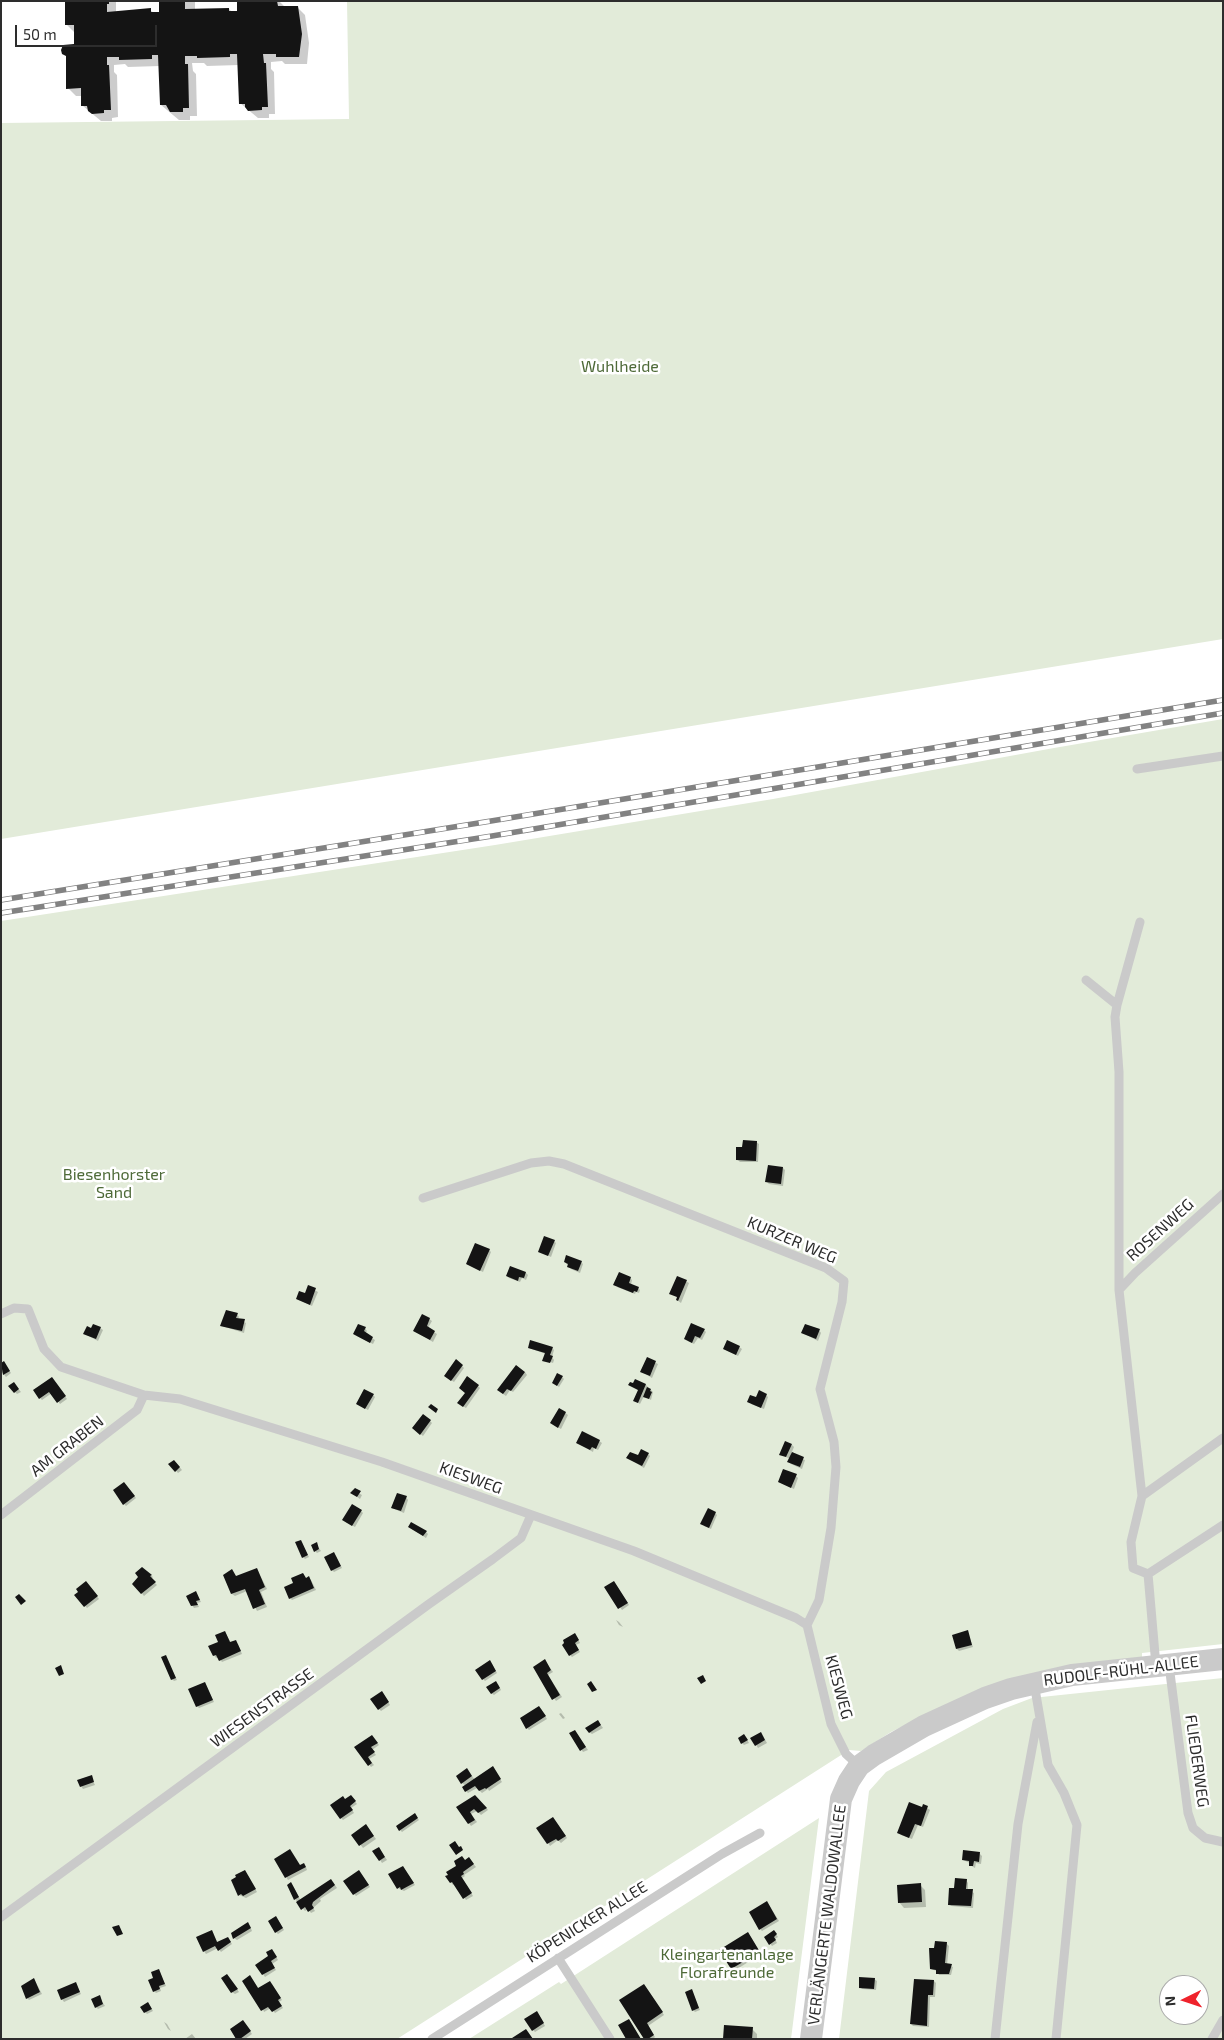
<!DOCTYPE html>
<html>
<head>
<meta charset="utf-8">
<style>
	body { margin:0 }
	#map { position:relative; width:1224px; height:2040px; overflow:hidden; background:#fff; font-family:"Exo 2",sans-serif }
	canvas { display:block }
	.frame { position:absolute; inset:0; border:2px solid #2d2d2d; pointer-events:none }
	.north { position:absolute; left:1159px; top:1975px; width:50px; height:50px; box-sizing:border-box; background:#fff; border:1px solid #ababab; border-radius:50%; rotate:266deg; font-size:14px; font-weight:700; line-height:20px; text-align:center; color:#2d2d2d }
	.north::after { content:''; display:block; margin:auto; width:18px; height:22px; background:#ef232c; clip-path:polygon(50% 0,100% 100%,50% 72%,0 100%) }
	.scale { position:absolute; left:15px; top:25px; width:142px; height:22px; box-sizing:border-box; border:2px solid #2d2d2d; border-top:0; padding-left:6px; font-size:15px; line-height:18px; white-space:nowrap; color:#2d2d2d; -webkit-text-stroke:4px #fff; paint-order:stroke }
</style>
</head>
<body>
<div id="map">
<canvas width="1224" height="2040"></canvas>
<div class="frame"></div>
<div class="north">N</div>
<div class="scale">50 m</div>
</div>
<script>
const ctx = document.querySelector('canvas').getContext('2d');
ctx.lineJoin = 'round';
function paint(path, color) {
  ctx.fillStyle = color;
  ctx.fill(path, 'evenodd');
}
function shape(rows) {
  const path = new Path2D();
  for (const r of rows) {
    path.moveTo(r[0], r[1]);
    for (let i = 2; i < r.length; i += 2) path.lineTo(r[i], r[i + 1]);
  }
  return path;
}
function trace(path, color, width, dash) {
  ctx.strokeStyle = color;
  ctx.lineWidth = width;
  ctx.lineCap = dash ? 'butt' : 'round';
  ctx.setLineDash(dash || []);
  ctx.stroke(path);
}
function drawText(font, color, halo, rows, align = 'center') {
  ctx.font = font + ' "Exo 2",sans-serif';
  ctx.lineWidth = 5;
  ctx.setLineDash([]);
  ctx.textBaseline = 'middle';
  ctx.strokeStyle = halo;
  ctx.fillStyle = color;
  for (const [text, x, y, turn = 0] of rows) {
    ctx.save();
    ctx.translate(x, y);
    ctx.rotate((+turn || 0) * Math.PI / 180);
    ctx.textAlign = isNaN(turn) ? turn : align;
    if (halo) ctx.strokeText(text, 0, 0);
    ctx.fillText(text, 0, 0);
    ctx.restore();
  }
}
const green = shape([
	[347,1,1223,1,1223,639,1,839,1,123,349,119],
	[1223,719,1223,1644,1142,1653,1142,1657,943,1706,891,1732,861,1751,849,1750,397,2039,1,2039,1,921,495,845,773,799,1054,748],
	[1223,1678,1223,2039,839,2039,869,1791,886,1772,1003,1709,1032,1698],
	[1169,1985,1199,1985,1199,2015,1169,2015],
	[819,1818,791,2039,469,2039,559,1982,561,1984]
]);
const shadow = shape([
	[66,1,116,1,116,12,150,10,154,13,160,13,160,1,195,1,195,10,229,9,232,12,238,12,238,1,279,1,285,7,297,7,305,15,309,43,307,64,285,64,282,61,271,62,271,69,274,72,275,114,269,114,269,118,258,118,240,103,239,65,207,66,204,63,192,63,193,71,196,74,197,116,190,116,190,120,179,120,161,105,160,66,128,67,125,64,114,65,114,72,117,75,118,117,112,118,112,121,101,121,83,106,82,96,76,96,68,88,67,57,63,53,75,45,75,33,67,25],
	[756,1142,759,1144,758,1162,740,1162,737,1159,743,1148],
	[783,1168,785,1170,783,1186,769,1184,766,1181],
	[554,1241,556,1243,551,1257,539,1251],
	[489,1250,491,1252,483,1272,467,1264],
	[565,1262,581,1262,583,1264,580,1273,571,1269],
	[510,1267,526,1273,528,1275,526,1280,522,1278,520,1282,509,1278,507,1276],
	[678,1277,689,1283,681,1303,677,1300,678,1298,671,1293],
	[630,1278,632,1280,631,1285,638,1288,640,1290,639,1293,636,1292,635,1294,617,1287],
	[309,1287,318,1292,312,1306,297,1299,306,1295],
	[237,1314,239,1317,238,1319,246,1323,244,1333,222,1326],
	[429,1319,432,1321,428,1328,437,1334,433,1342,414,1331],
	[100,1328,103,1330,98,1341,85,1334],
	[365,1328,367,1331,365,1334,375,1340,373,1344,357,1336],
	[704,1330,706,1332,702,1340,698,1338,694,1344,688,1341],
	[819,1330,821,1333,818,1341,803,1333],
	[739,1347,742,1349,738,1356,724,1349],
	[529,1348,552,1348,554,1350,552,1357,554,1360,553,1363,545,1360,546,1354],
	[648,1359,658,1364,652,1378,642,1372],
	[4,1363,11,1373,6,1377,1,1371,1,1365],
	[462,1366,464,1368,454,1382,448,1378],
	[525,1372,527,1375,513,1392,510,1390,506,1396,500,1392],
	[562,1377,564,1379,559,1387,555,1384],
	[54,1381,67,1399,60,1404,52,1393,42,1400,40,1398],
	[635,1381,646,1385,653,1392,651,1400,644,1396,640,1404,637,1402,639,1390,634,1384],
	[16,1386,21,1392,17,1394,15,1392],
	[478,1386,480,1388,466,1408,461,1405,466,1393],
	[373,1395,375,1397,368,1410,358,1404],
	[766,1395,768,1397,764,1409,751,1404,756,1398],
	[560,1409,568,1415,561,1429,554,1425],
	[430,1421,432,1423,423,1436,416,1430],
	[599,1441,602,1443,598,1450,594,1448,593,1452,579,1444],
	[792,1445,794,1447,791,1454,805,1460,802,1469,791,1464,789,1462,790,1459,780,1454],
	[648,1454,650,1456,644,1468,628,1458],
	[176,1463,182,1470,178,1473,170,1464],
	[796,1476,798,1478,794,1489,779,1482],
	[126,1486,136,1498,126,1506,124,1504],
	[353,1490,362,1495,360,1499,352,1493],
	[406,1497,408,1500,404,1513,392,1508],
	[361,1511,363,1513,355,1527,346,1522],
	[715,1513,717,1515,711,1529,704,1526],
	[409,1527,426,1532,428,1534,426,1538],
	[300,1541,309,1557,305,1559,303,1557],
	[316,1544,321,1551,317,1553,315,1551],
	[336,1556,342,1568,334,1572,332,1570],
	[142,1569,153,1577,151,1579,157,1585,144,1596,134,1584,140,1577],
	[257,1569,267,1589,261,1592,267,1607,257,1611,247,1591,235,1596,232,1594,225,1575,236,1577],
	[303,1574,306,1579,309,1578,311,1580,316,1590,292,1600,290,1598,295,1584],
	[86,1583,99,1599,87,1608,76,1596],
	[616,1585,629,1605,622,1610,606,1587],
	[196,1593,201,1602,197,1603,199,1607,194,1608,192,1605],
	[616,1620,619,1622,623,1627,619,1625],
	[967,1631,973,1647,959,1651,957,1649],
	[225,1632,231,1643,238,1644,242,1654,222,1662,218,1657,216,1658,214,1655],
	[577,1637,580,1643,576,1645,580,1652,572,1657,570,1655],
	[165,1656,177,1680,174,1681,172,1679],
	[545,1661,553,1672,548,1675,562,1697,556,1701,534,1668],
	[492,1664,497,1673,485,1681,483,1679],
	[205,1683,214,1702,199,1708,197,1706],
	[498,1684,501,1690,494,1695,491,1693],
	[384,1695,390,1705,381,1711,379,1709],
	[541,1709,547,1719,529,1730,527,1728],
	[561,1713,565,1718,563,1719,559,1714],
	[600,1724,603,1728,592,1734,589,1732],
	[571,1734,577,1734,588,1750,583,1752],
	[763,1736,767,1743,758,1748,752,1738],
	[746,1738,749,1743,744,1745,742,1743],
	[374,1739,379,1745,372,1750,376,1755,369,1759,374,1765,371,1767,356,1748],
	[493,1768,502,1782,489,1791,488,1789,482,1793,477,1788,468,1793,466,1791,466,1786,462,1783,469,1772,475,1780],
	[91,1777,95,1785,83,1789,81,1786],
	[353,1799,357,1804,351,1808,354,1813,343,1820,341,1818,345,1800],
	[485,1806,488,1810,481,1815,477,1811,471,1814,477,1822,471,1826,458,1808],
	[924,1806,930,1810,923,1827,918,1825,912,1839,901,1835,899,1832],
	[415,1815,419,1820,402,1832,400,1830],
	[555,1821,567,1838,561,1843,558,1840,550,1846,538,1828],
	[368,1828,376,1839,363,1848,353,1835],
	[290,1851,300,1866,306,1867,307,1870,288,1880,276,1859],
	[374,1851,381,1851,387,1860,382,1863],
	[979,1853,982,1856,981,1864,976,1863,975,1868,970,1865,970,1863,963,1860],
	[471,1861,476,1867,464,1875,465,1876,462,1878,473,1896,466,1900,455,1884,453,1885,447,1877],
	[403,1867,415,1885,404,1891,398,1888],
	[245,1871,257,1892,246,1898,239,1895],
	[361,1874,370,1887,356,1896,354,1894],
	[966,1880,968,1883,968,1890,974,1893,973,1908,951,1906,949,1904,955,1890],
	[333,1882,337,1888,320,1899,321,1901,313,1908,315,1911,311,1913,308,1909,305,1911,295,1899,293,1886,301,1901],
	[920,1885,925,1890,926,1907,904,1908,899,1902],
	[769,1905,779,1921,762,1931,760,1929],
	[278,1920,284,1930,278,1934,276,1932],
	[250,1926,252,1931,237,1940,234,1938],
	[211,1931,218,1943,230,1941,232,1944,221,1952,218,1948,206,1954,204,1951],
	[776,1934,778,1937,775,1939,777,1943,772,1946,765,1937],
	[750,1936,761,1954,734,1971,721,1950],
	[946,1943,949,1946,947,1965,953,1967,951,1975,939,1975,937,1971,931,1969,931,1949,935,1950],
	[274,1953,278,1960,272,1964,276,1970,265,1977,257,1965],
	[159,1971,166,1986,160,1988,161,1991,156,1993,154,1991,155,1978],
	[229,1978,239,1992,235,1994,232,1992],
	[34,1979,42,1994,29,2000,27,1998],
	[252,1979,259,1989,272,1984,282,2000,279,2002,283,2008,275,2013,271,2008,264,2012],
	[874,1979,877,1981,876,1990,862,1989,860,1987],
	[934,1981,936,1983,935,1997,930,1997,929,2027,913,2026,911,2024],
	[76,1984,81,1994,64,2002,62,1999],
	[646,1988,664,2015,648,2026,655,2037,653,2039,645,2039],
	[692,1991,700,2010,695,2012,693,2010],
	[99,1997,105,2006,98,2009,96,2007],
	[150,2006,153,2011,147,2014,145,2012],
	[539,2015,545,2026,535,2032,533,2030],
	[164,2022,167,2024,171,2031,168,2029],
	[245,2024,252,2034,245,2039,238,2039],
	[752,2029,757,2034,757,2039,724,2039],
	[192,2034,196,2039,185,2039]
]);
const building = shape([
	[65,1,109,1,109,4,107,4,107,12,151,8,151,12,159,12,159,1,185,1,185,9,229,8,229,11,237,11,237,1,277,1,278,6,298,6,302,34,299,57,276,57,276,54,263,54,264,63,266,63,268,107,262,107,262,110,248,111,245,107,245,104,239,104,237,54,230,54,230,57,197,58,197,56,185,56,185,64,188,64,189,108,183,108,183,112,170,112,166,105,160,105,158,55,152,55,152,59,119,60,119,57,107,57,107,65,109,65,111,110,104,110,104,113,92,114,88,111,87,106,81,106,81,88,66,89,66,56,62,54,61,50,63,45,74,44,74,25,65,25],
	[743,1140,757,1141,756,1161,736,1160,736,1147,742,1147],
	[768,1165,783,1167,781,1184,765,1182],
	[544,1236,555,1240,548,1256,538,1252],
	[475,1243,490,1249,480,1271,466,1264],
	[566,1255,582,1261,578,1271,567,1267,568,1264,564,1262],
	[510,1266,526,1272,524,1278,519,1277,518,1281,506,1276],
	[619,1272,631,1277,629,1283,639,1287,637,1292,634,1291,633,1293,613,1285],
	[677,1276,687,1280,678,1301,676,1300,677,1297,669,1294],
	[308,1285,316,1288,310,1305,296,1299,299,1291,305,1293],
	[226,1310,238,1313,236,1318,245,1319,242,1331,220,1326],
	[422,1314,430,1318,427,1326,435,1331,430,1340,413,1331],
	[691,1323,705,1329,700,1338,695,1336,692,1343,684,1339],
	[93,1324,101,1327,96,1339,83,1334,87,1326,91,1328],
	[358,1324,366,1327,364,1331,373,1337,370,1343,353,1334],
	[805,1324,820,1329,816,1339,801,1333],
	[530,1340,553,1347,550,1355,553,1356,550,1363,542,1361,545,1353,528,1348],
	[727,1340,740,1346,736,1355,723,1349],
	[647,1357,656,1361,650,1376,640,1372],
	[456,1359,463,1365,451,1381,444,1376],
	[4,1361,10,1371,3,1375,1,1363],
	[516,1365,525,1372,511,1391,507,1389,503,1394,497,1390],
	[557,1373,563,1376,557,1386,552,1383],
	[467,1376,479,1385,463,1407,457,1403,465,1393,459,1388],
	[52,1377,66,1396,57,1403,49,1392,39,1399,33,1390],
	[635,1379,646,1384,638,1403,633,1401,638,1390,628,1385,630,1382,633,1383],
	[14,1382,19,1389,14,1393,8,1386],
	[647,1387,651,1389,650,1391,652,1392,649,1399,643,1397],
	[364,1389,374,1394,365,1409,356,1404],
	[759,1390,767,1394,761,1408,747,1402,750,1395,756,1397],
	[431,1404,438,1409,436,1413,428,1407],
	[559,1408,566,1412,558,1428,550,1423],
	[423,1414,431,1420,420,1435,412,1428],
	[582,1431,600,1440,596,1449,592,1447,590,1450,576,1443],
	[785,1441,792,1444,786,1457,779,1455],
	[641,1449,649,1453,642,1466,626,1458,630,1452,638,1455],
	[792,1452,804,1457,800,1467,787,1462],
	[174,1460,180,1467,175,1472,168,1464],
	[783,1469,797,1474,791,1488,778,1482],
	[124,1482,135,1496,123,1505,113,1490],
	[355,1488,361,1491,357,1497,350,1493],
	[397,1493,407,1496,401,1511,391,1508],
	[352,1504,362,1510,352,1526,342,1520],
	[708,1508,716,1512,709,1528,700,1524],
	[411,1522,427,1531,423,1536,408,1527],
	[301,1540,308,1555,302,1558,295,1542],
	[317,1542,319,1549,314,1552,311,1545],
	[334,1552,341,1566,331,1571,324,1557],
	[142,1567,152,1575,150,1576,156,1582,141,1594,132,1584,138,1577,135,1573],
	[257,1568,265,1587,259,1590,265,1604,253,1609,245,1589,231,1594,223,1575,232,1569,236,1576],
	[303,1573,306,1578,309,1576,314,1588,289,1599,284,1587,293,1583,291,1578],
	[86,1581,98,1596,84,1607,74,1595,78,1592,76,1589],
	[614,1581,628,1603,618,1609,604,1587],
	[196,1591,200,1600,196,1601,198,1605,191,1606,186,1596],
	[19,1594,26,1601,21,1605,15,1597],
	[968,1630,972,1645,956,1649,952,1635],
	[225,1631,230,1642,236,1640,241,1651,219,1661,216,1655,213,1656,208,1646,218,1642,215,1635],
	[575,1633,579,1640,575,1643,579,1650,569,1656,562,1645,564,1643,563,1640],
	[166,1655,176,1678,171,1680,161,1657],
	[545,1659,551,1670,547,1673,560,1695,552,1700,533,1667],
	[490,1660,496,1671,482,1680,475,1670],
	[61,1665,64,1674,59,1676,55,1668],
	[703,1675,706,1681,701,1684,697,1678],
	[496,1681,500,1688,491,1694,486,1687],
	[591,1681,597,1690,592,1692,587,1684],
	[205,1682,213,1700,196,1707,188,1689],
	[382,1691,389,1702,378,1710,370,1699],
	[539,1706,546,1716,526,1729,520,1718],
	[598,1720,601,1725,589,1733,585,1728],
	[575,1730,586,1747,580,1751,569,1733],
	[761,1732,765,1740,755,1746,750,1738],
	[744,1734,748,1740,741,1744,738,1738],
	[372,1735,378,1743,371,1747,375,1752,368,1757,372,1763,368,1766,354,1747],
	[493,1766,501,1779,486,1789,485,1788,479,1791,475,1786,465,1792,462,1787],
	[467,1768,472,1776,461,1784,456,1776],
	[92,1775,94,1782,80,1787,77,1780],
	[351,1795,356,1801,350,1806,353,1810,340,1819,330,1805,343,1796,345,1799],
	[475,1795,487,1808,478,1813,474,1809,470,1812,475,1820,468,1824,456,1807],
	[909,1802,922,1807,923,1804,928,1806,921,1826,915,1824,909,1838,897,1833],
	[415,1813,418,1818,399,1831,396,1826],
	[553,1817,566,1836,558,1841,556,1839,547,1844,536,1828],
	[366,1824,374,1836,359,1846,351,1835],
	[455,1841,459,1847,461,1846,463,1850,456,1855,449,1845],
	[379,1847,385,1857,379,1861,372,1851],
	[290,1849,300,1865,304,1863,306,1867,285,1878,274,1859],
	[963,1850,980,1852,979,1862,974,1861,973,1866,969,1866,969,1861,962,1860],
	[462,1856,465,1860,469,1857,474,1864,463,1872,464,1874,461,1876,472,1893,463,1899,452,1882,450,1883,445,1876,448,1875,446,1872,456,1866,454,1861],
	[403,1866,414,1883,401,1890,400,1887,397,1889,388,1874],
	[245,1870,256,1889,243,1896,241,1894,238,1896,231,1880,236,1877,235,1875],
	[359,1870,369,1885,353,1895,343,1881],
	[955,1878,967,1879,966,1889,973,1889,971,1906,948,1905,949,1888,954,1888],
	[331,1879,335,1885,313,1902,312,1905,314,1908,308,1912,305,1907,301,1910,296,1902],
	[291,1882,299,1897,294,1900,287,1885],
	[921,1883,922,1902,898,1903,897,1885],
	[767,1901,777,1919,759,1930,749,1912],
	[276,1916,283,1928,275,1933,268,1921],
	[248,1922,251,1928,233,1939,231,1933],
	[119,1925,123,1934,117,1936,112,1927],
	[212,1930,217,1942,228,1937,231,1942,218,1951,215,1946,203,1952,196,1937],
	[774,1930,777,1934,774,1937,776,1940,769,1945,764,1937],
	[748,1932,760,1952,731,1969,719,1950],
	[935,1941,947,1942,945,1963,952,1964,949,1974,936,1974,936,1970,930,1969,929,1948,934,1948],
	[272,1949,277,1957,271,1961,275,1968,262,1975,255,1965,268,1956,266,1952],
	[159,1969,165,1984,159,1986,160,1989,153,1992,148,1980,153,1978,151,1972],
	[227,1974,238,1989,231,1993,221,1978],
	[250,1975,258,1988,270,1981,281,1998,278,2000,282,2006,272,2012,268,2007,261,2011,242,1981],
	[859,1977,875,1978,874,1989,859,1988],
	[34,1978,40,1992,26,1999,21,1986],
	[914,1979,934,1980,933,1995,928,1995,927,2026,910,2024],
	[76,1982,80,1992,61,2000,57,1990],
	[644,1984,663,2012,647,2023,654,2035,648,2039,644,2039,619,2000],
	[692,1989,699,2008,692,2011,685,1992],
	[100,1995,103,2004,95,2008,91,1999],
	[148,2002,152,2009,144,2013,140,2007],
	[537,2011,544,2023,532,2031,524,2019],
	[629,2019,641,2039,626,2039,618,2025],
	[243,2020,251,2031,240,2039,236,2039,230,2029],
	[724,2025,753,2027,752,2039,723,2039],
	[526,2029,533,2039,513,2039,512,2038]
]);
const service = shape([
	[1137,769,1223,756],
	[1086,980,1117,1005,1115,1017,1119,1072,1119,1290,1142,1496,1131,1542,1133,1568,1148,1574,1156,1666],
	[1117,1005,1140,922],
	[423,1198,531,1163,549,1161,564,1164,826,1268,844,1281,842,1302,820,1389,834,1442,836,1467,831,1528,819,1600,807,1625],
	[1119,1290,1135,1273,1223,1194],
	[1,1314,14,1308,28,1309,44,1349,61,1367,144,1395,180,1399,382,1462,634,1551,796,1618,807,1625,831,1724,846,1754,859,1766],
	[1142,1496,1223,1438],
	[1,1515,137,1410,144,1395],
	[1148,1574,1223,1525],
	[1169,1665,1188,1813,1193,1828,1205,1838,1223,1842],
	[1034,1683,1048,1765,1064,1793,1077,1825,1056,2039],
	[1,1917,429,1604,493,1559,521,1538,531,1515],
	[558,1958,610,2039],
	[432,2039,722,1854,760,1833],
	[995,2039,1018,1824,1037,1722],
	[1212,2039,1223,2020]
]);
const tertiary = shape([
	[811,2039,841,1799,849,1781,859,1766,874,1755,924,1726,985,1698,1011,1689,1072,1675,1223,1659]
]);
const rail = shape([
	[1,900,491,821,1223,700],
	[1,913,492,836,1223,713]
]);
const parkNames = [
	["Wuhlheide",620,367],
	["Biesenhorster",114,1175],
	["Sand",114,1193],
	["Kleingartenanlage",727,1955],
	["Florafreunde",727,1973]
];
const streetNames = [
	["ROSENWEG",1160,1230,-42],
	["KURZER WEG",792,1240,23],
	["AM GRABEN",67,1446,-38],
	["KIESWEG",471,1478,20],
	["RUDOLF-RÜHL-ALLEE",1121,1671,-7],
	["KIESWEG",839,1687,75],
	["WIESENSTRASSE",262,1708,-36],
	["FLIEDERWEG",1197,1761,82],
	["VERLÄNGERTE WALDOWALLEE",827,1915,-83],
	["KÖPENICKER ALLEE",587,1922,-32]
];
paint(green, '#e2ebd9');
paint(shadow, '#0003');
paint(building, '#141414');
trace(service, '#cacaca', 9);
trace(tertiary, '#cacaca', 22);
trace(rail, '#828282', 5.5);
trace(rail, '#fff', 4, [11]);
drawText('16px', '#4e6a38', '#fff', parkNames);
drawText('16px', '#2d2d2d', '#fff', streetNames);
</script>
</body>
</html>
